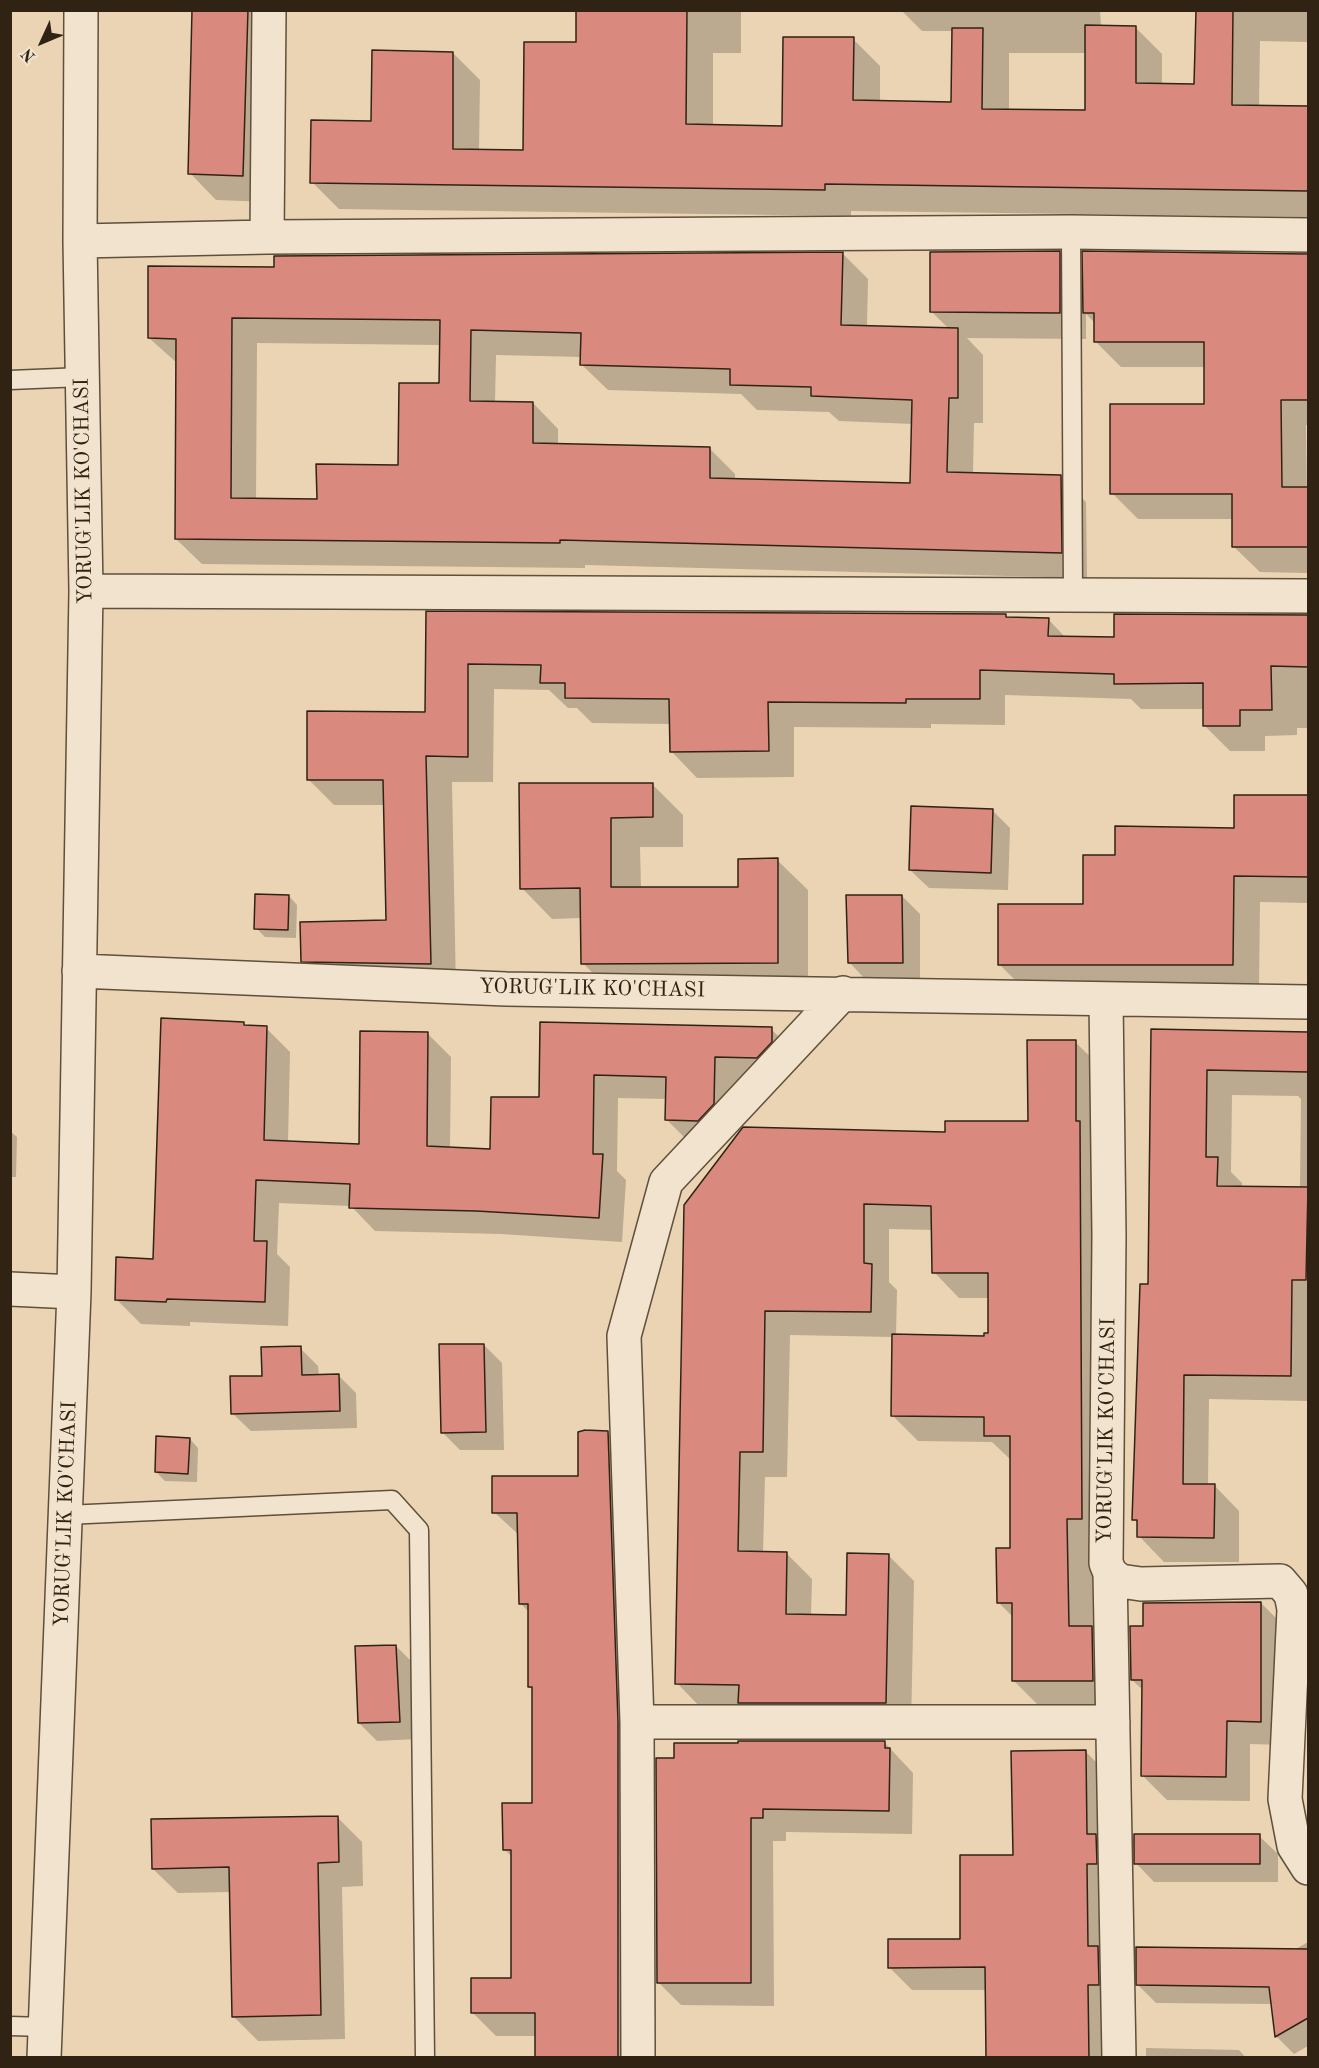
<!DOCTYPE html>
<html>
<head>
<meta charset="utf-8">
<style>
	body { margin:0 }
	#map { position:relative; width:1319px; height:2068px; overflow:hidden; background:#ead4b4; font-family:"Old Standard TT",serif }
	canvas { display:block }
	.frame { position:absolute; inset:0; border:12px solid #312313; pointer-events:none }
	.north { position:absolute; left:12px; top:12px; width:60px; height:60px; -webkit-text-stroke:4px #f1e3ce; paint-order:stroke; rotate:226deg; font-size:16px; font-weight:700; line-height:24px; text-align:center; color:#312313 }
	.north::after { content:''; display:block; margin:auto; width:21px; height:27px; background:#312313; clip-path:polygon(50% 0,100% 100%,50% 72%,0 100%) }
</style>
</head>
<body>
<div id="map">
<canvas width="1319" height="2068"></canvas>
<div class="frame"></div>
<div class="north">N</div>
</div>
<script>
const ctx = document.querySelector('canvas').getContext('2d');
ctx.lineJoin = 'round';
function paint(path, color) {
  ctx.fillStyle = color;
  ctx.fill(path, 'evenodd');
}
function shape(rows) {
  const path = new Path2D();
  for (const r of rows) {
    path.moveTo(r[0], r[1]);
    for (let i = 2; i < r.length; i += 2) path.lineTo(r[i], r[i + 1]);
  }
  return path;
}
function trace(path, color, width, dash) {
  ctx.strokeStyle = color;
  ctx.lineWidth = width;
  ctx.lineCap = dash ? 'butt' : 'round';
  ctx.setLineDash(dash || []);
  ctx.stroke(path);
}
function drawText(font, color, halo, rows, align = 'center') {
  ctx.font = font + ' "Old Standard TT",serif';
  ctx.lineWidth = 4.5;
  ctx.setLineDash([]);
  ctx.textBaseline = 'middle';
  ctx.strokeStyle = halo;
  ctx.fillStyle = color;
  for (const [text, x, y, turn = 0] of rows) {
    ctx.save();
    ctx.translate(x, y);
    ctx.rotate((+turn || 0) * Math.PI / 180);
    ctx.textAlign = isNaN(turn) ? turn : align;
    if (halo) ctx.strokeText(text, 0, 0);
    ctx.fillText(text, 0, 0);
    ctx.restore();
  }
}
const shadow = shape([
	[194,10,275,10,269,202,216,200,190,173],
	[577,10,741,10,741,53,713,53,713,126,783,128,853,39,880,66,880,102,953,103,954,31,922,31,901,10,1100,10,1101,27,1135,27,1162,54,1162,85,1195,86,1196,10,1308,10,1308,42,1260,41,1259,107,1308,108,1308,217,851,211,851,216,339,209,312,182,373,122,453,53,480,80,479,151,525,151,578,44],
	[1009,53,1087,53,1086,112,1009,111],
	[1059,252,1084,277,1084,252,1308,255,1308,425,1306,425,1308,573,1260,572,1234,547,1234,519,1138,519,1112,493,1206,405,1206,367,1121,367,1095,341,1095,323,1086,314,1086,339,967,338,983,355,983,423,974,423,973,474,1060,476,1086,502,1087,578,585,565,585,568,202,564,176,539,177,363,149,338,276,269,843,254,868,279,867,327,949,329,932,312],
	[257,343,441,345,440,385,399,467,318,501,256,500],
	[496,355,582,357,582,365,608,390,741,394,757,410,829,412,839,421,913,424,912,485,735,480,735,474,710,449,558,445,558,429,533,403,495,403],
	[427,613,1005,615,1008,618,1048,619,1066,638,1115,639,1115,615,1308,616,1308,728,1297,728,1297,735,1265,736,1265,751,1230,751,1204,725,1204,709,1141,709,1131,699,1005,695,1005,725,931,724,931,728,794,727,794,777,697,778,672,752,671,724,592,723,577,708,568,708,549,690,494,689,493,782,452,782,456,990,329,987,303,961,388,922,385,805,334,805,308,779,427,713],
	[652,784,683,815,683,847,640,847,641,889,740,888,777,860,808,890,808,993,613,994,583,963,582,918,552,919,522,888],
	[1236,796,1308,797,1308,903,1260,902,1259,991,1026,991,999,964,1084,906,1117,857,1235,830],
	[992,810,1010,828,1008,890,929,888,910,870],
	[289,896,297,905,296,938,265,937,256,928],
	[902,896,920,914,920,980,867,981,849,962],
	[243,1023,247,1027,266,1028,290,1052,288,1142,361,1145,427,1033,451,1057,450,1149,491,1150,540,1099,542,1024,771,1029,795,1053,781,1081,738,1080,737,1128,690,1143,666,1119,667,1099,618,1098,617,1171,626,1180,622,1242,501,1234,375,1231,351,1206,279,1203,277,1254,290,1267,288,1326,190,1322,190,1326,141,1324,117,1300,154,1260],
	[1307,1028,1308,1401,1209,1399,1208,1485,1214,1485,1239,1511,1239,1562,1164,1562,1139,1536,1139,1524,1134,1519,1149,1286,1152,1031,1307,1033],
	[1232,1095,1298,1096,1301,1099,1300,1189,1242,1188,1242,1183,1231,1172],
	[1075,1042,1101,1067,1092,1544,1093,1629,1117,1653,1118,1705,1039,1706,1014,1681,1013,1617,998,1602,1012,1550,1012,1461,992,1442,918,1441,892,1415,894,1337,790,1335,787,1477,765,1477,763,1553,787,1554,812,1579,811,1616,848,1616,888,1555,914,1581,911,1728,702,1709,677,1683,686,1205,947,1133,1029,1122],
	[889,1229,933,1230,934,1272,959,1298,990,1298,990,1334,985,1338,896,1336,897,1290,889,1282],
	[10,1131,17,1137,16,1177,10,1177],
	[484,1345,502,1363,504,1450,460,1450,442,1432],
	[300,1348,318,1366,319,1376,338,1375,356,1393,357,1428,251,1431,232,1413,263,1377],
	[608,1433,631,1456,641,2058,537,2058,537,2036,496,2036,473,2013,513,1980,512,1857,504,1849,533,1804,533,1690,530,1687,530,1613,520,1603,519,1535,494,1512,580,1478],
	[190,1439,198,1448,197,1482,165,1481,156,1472],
	[1261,1603,1285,1627,1284,1745,1250,1744,1250,1801,1167,1800,1143,1776,1144,1691,1132,1680,1144,1627],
	[396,1646,414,1664,417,1739,377,1741,359,1723],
	[884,1742,913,1773,912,1834,786,1832,786,1841,773,1841,774,2006,681,2005,658,1982,657,1760],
	[1085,1751,1108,1774,1111,2058,988,2058,987,1990,912,1990,890,1968,962,1940,1014,1856],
	[337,1817,362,1842,363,1886,342,1887,345,2039,258,2041,234,2017,231,1892,178,1893,153,1869],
	[1259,1836,1278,1854,1278,1882,1154,1882,1136,1863],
	[1308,1942,1308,2046,1294,2054,1276,2036,1273,2004,1156,2003,1138,1985,1294,1950],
	[1146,2048,1239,2050,1246,2058,1146,2058]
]);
const building = shape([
	[192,10,248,10,243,176,188,174,192,10],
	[576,10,687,10,686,124,782,126,783,37,854,37,853,100,951,102,952,28,983,28,982,109,1085,110,1085,25,1136,26,1136,83,1194,84,1196,10,1233,10,1232,105,1308,106,1308,191,825,184,825,190,310,183,311,120,371,121,372,50,453,52,453,149,523,150,524,42,576,42,576,10],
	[1060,251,1060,313,930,312,930,252,1060,251],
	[1082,251,1308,254,1308,400,1281,400,1282,487,1308,487,1308,547,1232,547,1232,494,1110,494,1110,404,1204,404,1204,342,1094,342,1094,313,1083,313,1082,251],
	[843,252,841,325,958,328,958,398,949,398,947,472,1061,475,1062,553,560,540,560,543,175,539,176,339,148,338,148,266,274,267,274,256,843,252],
	[232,318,440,320,439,383,399,383,398,465,316,464,317,499,231,498,232,318],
	[471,330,581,333,580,365,730,369,730,385,811,387,811,396,912,400,910,483,710,478,710,447,533,443,533,402,470,401,471,330],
	[426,611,1006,614,1006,617,1049,618,1048,636,1114,637,1114,614,1308,615,1308,667,1271,666,1272,710,1240,710,1240,726,1203,726,1203,683,1114,684,1114,674,980,670,980,699,906,699,906,703,768,702,769,751,670,752,669,699,565,698,565,683,540,683,541,665,468,664,468,757,426,756,431,964,301,962,300,922,386,920,383,780,307,780,307,711,425,712,426,611],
	[519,783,653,783,653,817,611,818,611,887,738,887,738,859,778,858,778,963,581,964,580,888,520,889,519,783],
	[1234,795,1308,795,1308,877,1234,876,1233,965,998,965,998,904,1083,904,1083,855,1115,855,1115,826,1234,828,1234,795],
	[911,806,993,809,991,873,909,870,911,806],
	[255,894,289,895,288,930,254,929,255,894],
	[846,895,902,895,903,963,848,963,846,895],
	[161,1018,244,1022,244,1025,267,1026,264,1140,359,1144,360,1031,428,1032,427,1146,490,1149,491,1097,539,1097,540,1022,772,1027,772,1042,757,1058,715,1057,714,1104,698,1121,665,1120,666,1077,594,1075,593,1154,603,1154,599,1218,476,1211,349,1208,350,1184,256,1180,254,1241,267,1241,265,1302,167,1299,166,1302,115,1300,116,1257,153,1259,161,1018],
	[1151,1029,1308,1032,1308,1072,1207,1070,1206,1157,1218,1157,1217,1186,1308,1187,1306,1280,1292,1280,1291,1376,1184,1375,1183,1484,1215,1484,1214,1538,1137,1537,1137,1520,1132,1520,1140,1284,1148,1284,1151,1029],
	[1027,1040,1076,1040,1076,1121,1080,1121,1082,1519,1067,1519,1069,1626,1092,1626,1093,1681,1012,1681,1012,1603,997,1603,996,1548,1010,1548,1010,1436,984,1436,984,1417,891,1416,892,1334,984,1336,984,1333,988,1333,988,1273,932,1273,931,1206,864,1204,864,1263,872,1264,871,1312,765,1311,763,1452,740,1452,738,1551,787,1552,786,1614,846,1615,847,1553,889,1554,886,1703,738,1703,739,1685,675,1684,684,1205,743,1127,945,1132,945,1121,1028,1121,1027,1040],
	[439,1344,484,1344,486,1432,441,1433,439,1344],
	[301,1346,302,1375,339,1374,340,1411,231,1414,230,1376,262,1376,261,1347,301,1346],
	[585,1430,608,1431,618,1722,618,2058,535,2058,535,2013,471,2013,471,1978,511,1978,511,1850,503,1850,502,1803,532,1803,532,1687,528,1687,528,1604,519,1604,517,1513,492,1513,492,1476,578,1476,578,1432,585,1430],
	[156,1436,190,1438,188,1474,155,1472,156,1436],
	[1261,1602,1261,1722,1227,1721,1226,1777,1141,1776,1142,1680,1131,1680,1130,1626,1143,1626,1143,1603,1261,1602],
	[396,1645,400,1722,358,1723,355,1646,396,1645],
	[738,1741,885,1741,885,1748,890,1748,889,1811,763,1809,763,1818,751,1818,751,1983,657,1983,656,1758,674,1758,674,1743,738,1743,738,1741],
	[1086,1750,1087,1834,1096,1834,1097,1864,1087,1864,1088,1946,1098,1946,1099,1985,1088,1985,1089,2058,986,2058,985,1967,888,1968,888,1939,960,1939,960,1855,1013,1855,1011,1751,1086,1750],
	[338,1816,339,1862,318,1863,321,2015,232,2017,229,1867,152,1869,151,1819,338,1816],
	[1134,1834,1260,1834,1260,1864,1134,1864,1134,1834],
	[1136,1947,1308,1949,1308,2018,1275,2037,1269,1987,1136,1985,1136,1947]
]);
const lane = shape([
	[1071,232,1073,595],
	[10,380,82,377],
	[66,1515,392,1500,419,1530,425,2058],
	[10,2026,45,2027]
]);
const street = shape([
	[267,237,269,10],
	[80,241,267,237,1071,232,1308,235],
	[86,591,1308,596],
	[79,971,506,989,1308,1002],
	[1106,999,1109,1236,1106,1563,1110,1573,1120,1581,1141,1584,1280,1581,1291,1594,1294,1609,1285,1799,1294,1846,1308,1868],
	[10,1289,74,1292],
	[1110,1573,1119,2058],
	[637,1722,1113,1722],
	[44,2058,74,1292,86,591,80,241,81,10],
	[638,2058,637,1722,624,1336,666,1182,843,993]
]);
const streetNames = [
	["YORUG'LIK KO'CHASI",84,491,-91],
	["YORUG'LIK KO'CHASI",592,989,1],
	["YORUG'LIK KO'CHASI",1107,1431,-89],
	["YORUG'LIK KO'CHASI",66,1514,-88]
];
paint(shadow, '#0003');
paint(building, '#d9897d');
trace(building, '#312313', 1.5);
trace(lane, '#5f4f3b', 21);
trace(street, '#5f4f3b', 36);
trace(lane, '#f1e3ce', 18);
trace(street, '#f1e3ce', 33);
drawText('21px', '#312313', '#f1e3ce', streetNames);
</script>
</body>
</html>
